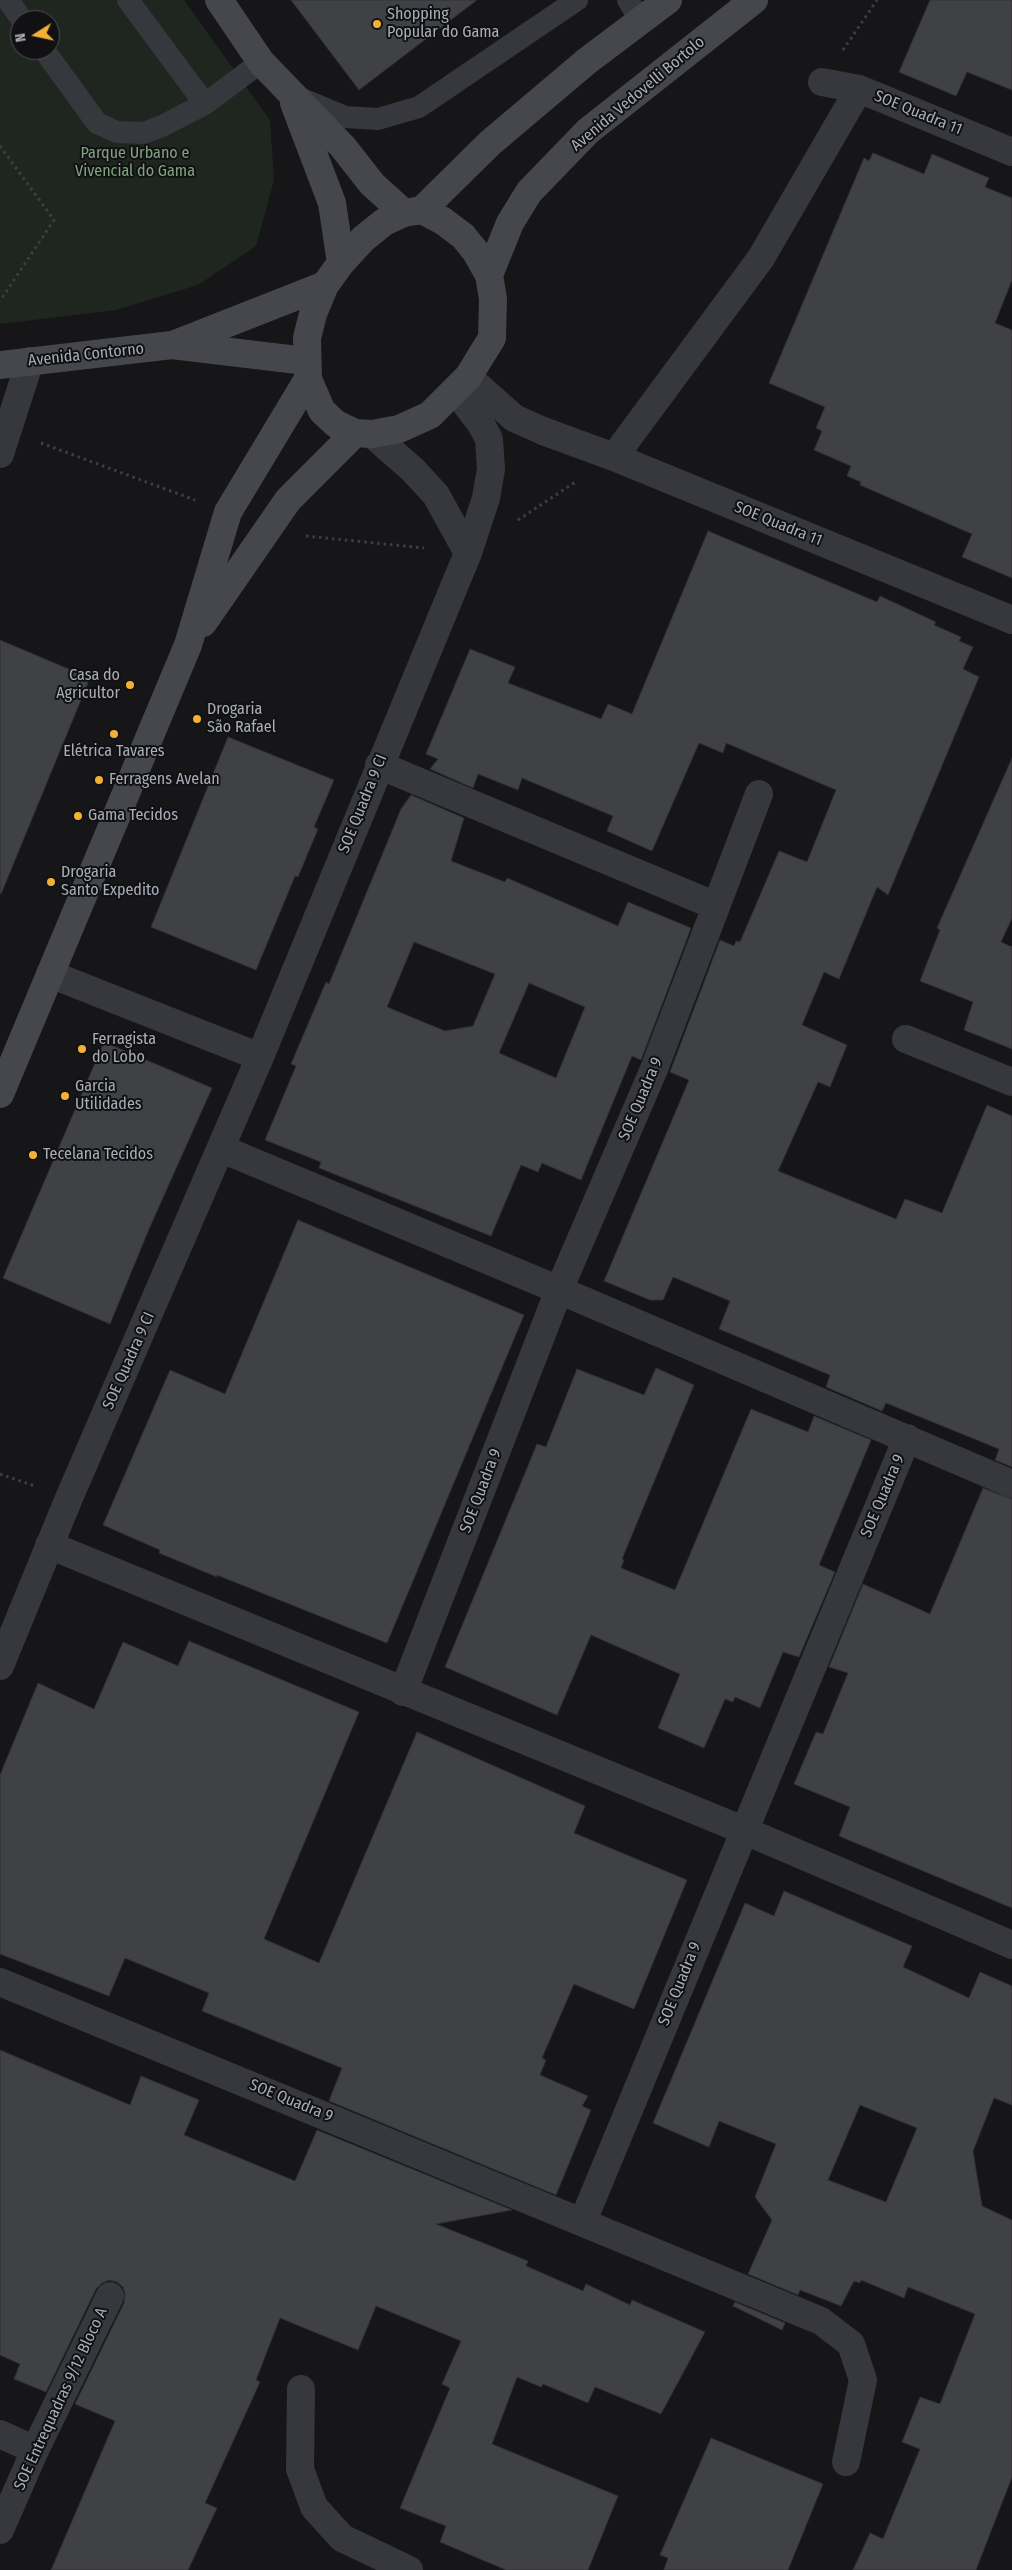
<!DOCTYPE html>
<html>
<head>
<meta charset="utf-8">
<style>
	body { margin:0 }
	#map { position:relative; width:1012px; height:2570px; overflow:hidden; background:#161618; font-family:"Fira Sans Condensed",sans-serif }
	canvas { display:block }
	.north { position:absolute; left:10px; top:10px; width:50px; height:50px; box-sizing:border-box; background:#111113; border:1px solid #4d4f55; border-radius:50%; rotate:260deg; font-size:14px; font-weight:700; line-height:20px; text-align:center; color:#a8adb8 }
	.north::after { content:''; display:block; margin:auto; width:18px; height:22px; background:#f2b134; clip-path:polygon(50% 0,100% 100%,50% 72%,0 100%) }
</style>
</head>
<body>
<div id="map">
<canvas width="1012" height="2570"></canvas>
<div class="north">N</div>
</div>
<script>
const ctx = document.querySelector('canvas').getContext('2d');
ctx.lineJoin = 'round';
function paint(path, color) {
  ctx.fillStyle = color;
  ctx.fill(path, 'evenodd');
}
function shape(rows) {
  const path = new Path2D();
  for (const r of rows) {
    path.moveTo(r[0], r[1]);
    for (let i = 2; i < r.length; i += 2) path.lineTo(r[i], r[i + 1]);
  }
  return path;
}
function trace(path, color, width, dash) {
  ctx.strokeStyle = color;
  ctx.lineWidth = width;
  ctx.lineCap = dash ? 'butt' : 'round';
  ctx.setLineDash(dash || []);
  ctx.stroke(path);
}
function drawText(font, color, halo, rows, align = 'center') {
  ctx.font = font + ' "Fira Sans Condensed",sans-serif';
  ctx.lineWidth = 4;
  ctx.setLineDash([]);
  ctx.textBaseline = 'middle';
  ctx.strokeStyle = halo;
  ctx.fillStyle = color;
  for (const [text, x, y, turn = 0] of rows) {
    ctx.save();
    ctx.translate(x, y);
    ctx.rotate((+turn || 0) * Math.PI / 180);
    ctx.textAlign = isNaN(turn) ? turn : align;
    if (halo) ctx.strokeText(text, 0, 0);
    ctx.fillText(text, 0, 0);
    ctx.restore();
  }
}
const green = shape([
	[0,0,184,0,270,120,274,180,256,246,198,285,116,310,0,324],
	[20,20,50,20,50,50,20,50]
]);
const building = shape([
	[291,0,477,0,359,90,291,0],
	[930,0,1012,0,1012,90,967,72,956,96,899,72,930,0],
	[873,153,924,174,932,154,989,178,985,187,1012,198,1012,280,995,323,1012,330,1012,578,962,557,972,534,860,485,861,482,847,476,851,466,814,450,822,431,816,428,825,407,769,383,864,158,869,161,873,153],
	[708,531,877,602,880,596,936,622,934,625,961,637,959,641,973,647,963,669,979,677,888,895,877,887,839,979,824,972,802,1025,847,1045,830,1087,818,1082,778,1171,896,1219,905,1199,942,1213,987,1105,1012,1116,1012,1467,995,1460,999,1449,886,1403,882,1411,826,1387,830,1375,719,1329,730,1301,673,1277,663,1300,650,1300,604,1281,689,1080,670,1072,720,940,734,946,736,941,740,942,779,851,807,862,836,790,726,743,723,753,699,743,652,851,607,831,613,816,522,778,518,790,478,774,473,788,430,769,438,759,426,754,470,649,515,667,508,683,601,719,608,704,632,714,708,531],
	[0,640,90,678,1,894,0,893,0,640],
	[228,737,334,780,314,827,318,829,298,877,295,876,256,970,151,927,228,737],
	[1012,758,1012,918,1001,942,1012,947,1012,1049,964,1030,973,1002,920,981,940,930,937,928,1012,758],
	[411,795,464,818,451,861,505,882,507,878,618,926,628,902,691,928,641,1060,632,1056,581,1180,542,1163,538,1172,521,1165,491,1236,319,1168,321,1162,265,1140,296,1066,291,1064,326,982,329,984,401,809,411,795],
	[414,942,495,974,473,1026,445,1031,387,1007,414,942],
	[529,983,585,1007,556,1078,499,1053,529,983],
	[104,1042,212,1088,149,1229,110,1324,3,1278,104,1042],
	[298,1220,524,1315,387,1643,217,1575,217,1577,159,1553,160,1550,103,1525,170,1370,225,1394,298,1220],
	[656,1368,694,1385,622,1559,624,1560,621,1568,675,1590,751,1409,808,1432,814,1416,871,1440,819,1565,835,1572,799,1657,783,1652,760,1708,735,1697,733,1702,725,1699,704,1748,658,1728,680,1674,591,1635,557,1715,445,1667,537,1444,546,1447,577,1369,644,1395,656,1368],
	[983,1488,1012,1499,1012,1908,839,1836,850,1807,794,1784,816,1732,823,1734,848,1673,829,1667,863,1584,930,1614,983,1488],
	[189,1641,359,1712,264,1939,319,1963,417,1732,585,1806,574,1833,687,1880,634,2009,574,1984,542,2058,546,2060,540,2075,588,2096,582,2106,591,2110,556,2195,329,2101,342,2068,202,2011,209,1993,125,1958,109,1996,0,1954,0,1775,38,1683,94,1709,123,1642,178,1666,189,1641],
	[784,1891,912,1946,903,1967,969,1998,980,1972,1012,1986,1012,2105,994,2098,973,2151,982,2206,1012,2220,1012,2477,976,2570,853,2570,870,2533,883,2539,920,2449,902,2442,920,2397,940,2404,975,2314,908,2287,904,2298,861,2280,860,2283,854,2281,841,2306,800,2290,798,2295,748,2274,772,2220,755,2197,776,2144,719,2121,709,2147,653,2123,745,1903,774,1916,784,1891],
	[860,2105,917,2128,886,2202,828,2180,860,2105],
	[0,2050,130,2105,141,2076,199,2100,184,2135,295,2181,317,2130,512,2210,436,2224,528,2261,526,2266,583,2291,586,2284,630,2305,632,2300,705,2332,661,2414,595,2387,588,2403,543,2384,541,2387,517,2377,492,2444,618,2496,588,2570,506,2570,440,2542,446,2526,400,2508,450,2388,442,2384,461,2341,376,2306,358,2350,280,2318,256,2380,260,2382,205,2503,217,2508,188,2570,51,2570,115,2421,75,2404,124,2303,125,2294,123,2287,117,2282,109,2280,102,2283,96,2289,46,2392,14,2379,20,2364,0,2355,0,2050],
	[735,2302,785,2323,782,2330,733,2306,735,2302],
	[711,2438,823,2484,788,2570,664,2570,668,2558,660,2555,711,2438]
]);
const path = shape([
	[843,50,877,0],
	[0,146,54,220,0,301],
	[41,443,195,500],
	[518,520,577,481],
	[306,536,424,548],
	[0,1474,35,1486]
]);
const lane = shape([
	[8,0,22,20],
	[128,0,205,104],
	[628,0,641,21],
	[44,50,97,123,117,132,144,133,162,126,205,104,261,62],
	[297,97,345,117,378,119,419,107,577,0]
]);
const street = shape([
	[822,82,859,89,1012,152],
	[468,377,514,418,543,431,614,457,1012,620],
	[372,434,413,470,436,495,468,553],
	[0,454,30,361],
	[614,457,761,258,859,89],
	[379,765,716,906],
	[50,974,260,1057],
	[906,1039,1012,1082],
	[222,1149,559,1290,1012,1484],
	[49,1545,743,1830,1012,1945],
	[0,1666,69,1498,260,1057,468,553,486,498,491,469,489,439,481,424,456,391],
	[403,1692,559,1290,654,1069,759,794],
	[0,1982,821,2321,851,2344,863,2380,846,2462],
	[583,2221,907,1438],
	[301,2389,300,2469,314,2507,342,2538,409,2570],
	[0,2434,35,2450],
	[0,2530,35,2450,110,2296]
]);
const secondary = shape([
	[219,0,261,62,343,147,372,184,404,213],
	[294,103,332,203,341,263],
	[422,210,443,221,463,236,476,252,489,275,493,299,492,338,468,377,430,415,399,429,372,434,355,433,336,424,322,411,308,379,307,338,313,314,325,285,341,263,363,239,384,222,404,213,422,210],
	[422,210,490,143,587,61,668,0],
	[489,275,510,223,529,192,588,131,754,0],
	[175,344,325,285],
	[0,365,172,345,306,361],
	[203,623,288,500,355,433],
	[0,1094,188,645,228,512,308,379]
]);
const markers = [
	[377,24,5,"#f2b134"],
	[130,685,5,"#f2b134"],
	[197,719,5,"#f2b134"],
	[114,734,5,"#f2b134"],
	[99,780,5,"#f2b134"],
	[78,816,5,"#f2b134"],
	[51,882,5,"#f2b134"],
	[82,1049,5,"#f2b134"],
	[65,1096,5,"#f2b134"],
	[33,1155,5,"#f2b134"]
];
const poiNames = [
	["Shopping",387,15],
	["Popular do Gama",387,33],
	["Casa do",120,676,"right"],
	["Agricultor",120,694,"right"],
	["Drogaria",207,710],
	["São Rafael",207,728],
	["Elétrica Tavares",114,752,"center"],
	["Ferragens Avelan",109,780],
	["Gama Tecidos",88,816],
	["Drogaria",61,873],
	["Santo Expedito",61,891],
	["Ferragista",92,1040],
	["do Lobo",92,1058],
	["Garcia",75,1087],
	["Utilidades",75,1105],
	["Tecelana Tecidos",43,1155]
];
const streetNames = [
	["Avenida Vedovelli Bortolo",638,94,-40],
	["SOE Quadra 11",918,113,22],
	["Avenida Contorno",86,355,-6],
	["SOE Quadra 11",778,524,22],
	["SOE Quadra 9 CI",363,804,-68],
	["SOE Quadra 9",641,1099,-67],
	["SOE Quadra 9 CI",129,1361,-66],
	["SOE Quadra 9",481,1491,-69],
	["SOE Quadra 9",883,1496,-67],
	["SOE Quadra 9",680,1984,-68],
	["SOE Quadra 9",291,2101,22],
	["SOE Entrequadras 9/12 Bloco A",61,2399,-65]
];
const parkNames = [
	["Parque Urbano e",135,154],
	["Vivencial do Gama",135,172]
];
paint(green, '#1e261f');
paint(building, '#404145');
trace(building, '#303034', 1);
trace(path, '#3d3f44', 3, [2.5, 4]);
trace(lane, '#37383d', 22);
trace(street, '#37383d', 28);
trace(secondary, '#45474d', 28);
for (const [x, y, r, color] of markers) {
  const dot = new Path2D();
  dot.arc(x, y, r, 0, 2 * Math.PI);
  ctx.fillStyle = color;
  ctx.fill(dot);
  trace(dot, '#111113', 2);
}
drawText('16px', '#a8adb8', '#111113', poiNames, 'left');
drawText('16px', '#a8adb8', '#111113', streetNames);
drawText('16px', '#7fa381', '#111113', parkNames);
</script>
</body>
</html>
